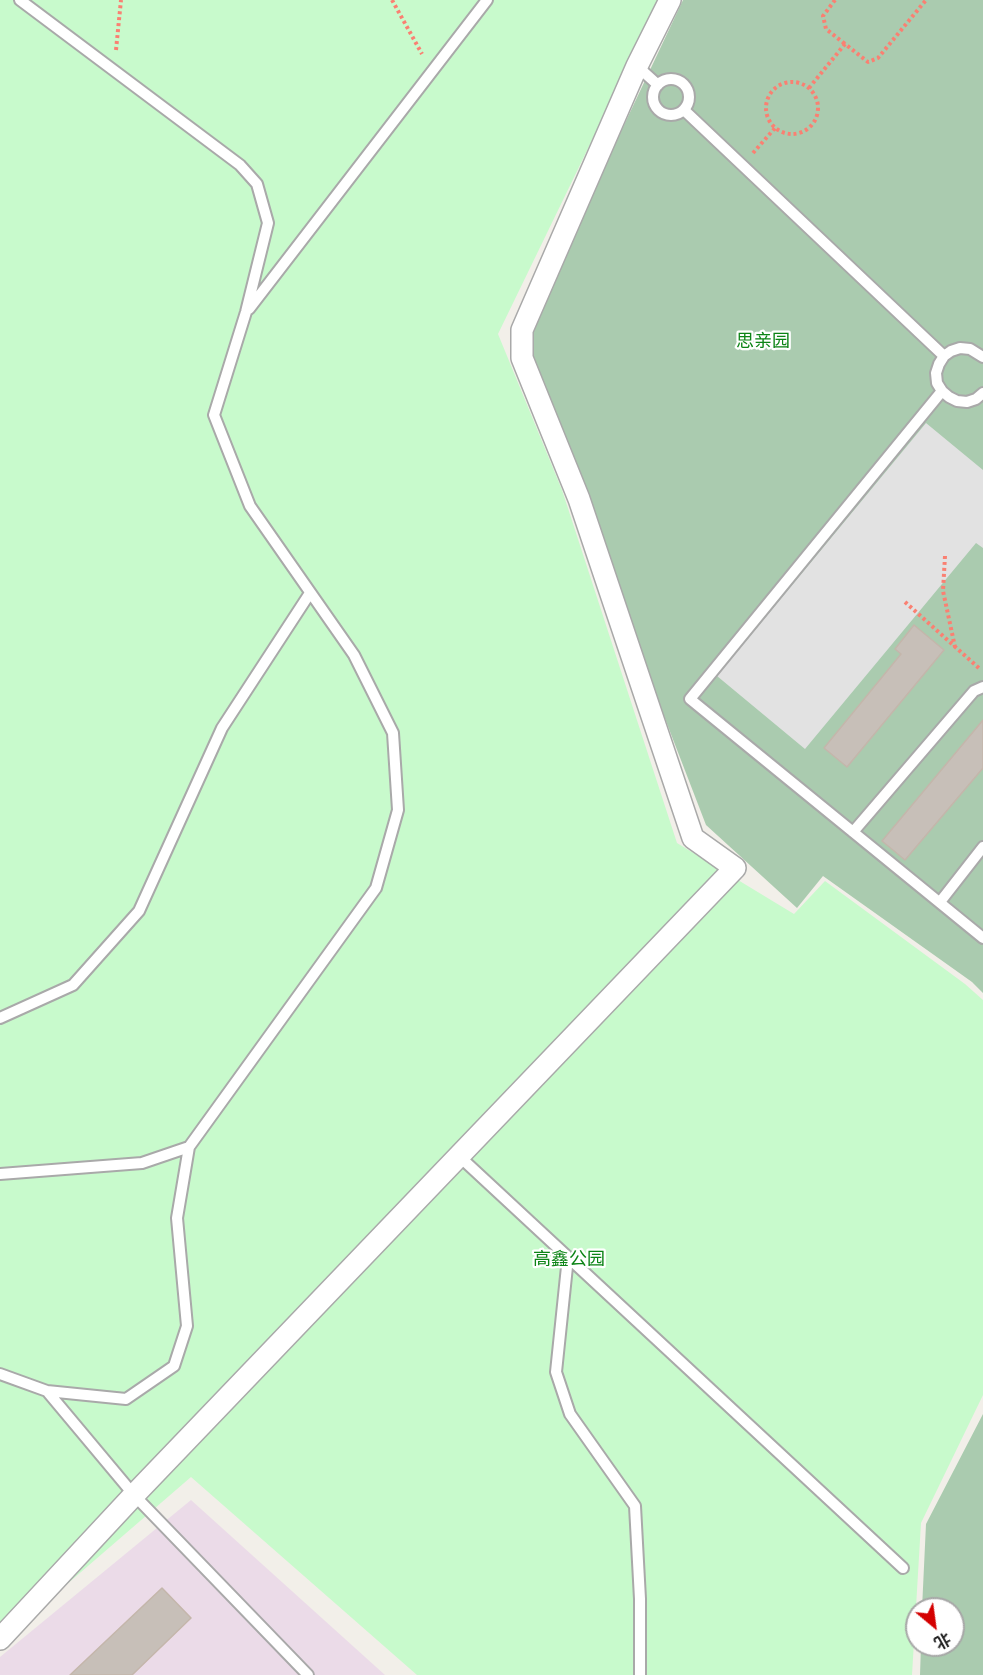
<!DOCTYPE html>
<html>
<head>
<meta charset="utf-8">
<style>
	body { margin:0 }
	#map { position:relative; width:983px; height:1675px; overflow:hidden; background:#f2efe9; font-family:Manrope,"Noto Sans SC",sans-serif }
	canvas { display:block }
	.north { position:absolute; left:905px; top:1597px; width:60px; height:60px; box-sizing:border-box; background:#fff; border:2px solid #a7a7a7; border-radius:50%; rotate:151deg; font-size:16px; font-weight:700; line-height:24px; text-align:center; color:#222 }
	.north::after { content:''; display:block; margin:auto; width:21px; height:27px; background:#d40000; clip-path:polygon(50% 0,100% 100%,50% 72%,0 100%) }
</style>
</head>
<body>
<div id="map">
<canvas width="983" height="1675"></canvas>
<div class="north">北</div>
</div>
<script>
const ctx = document.querySelector('canvas').getContext('2d');
ctx.lineJoin = 'round';
function paint(path, color) {
  ctx.fillStyle = color;
  ctx.fill(path, 'evenodd');
}
function shape(rows) {
  const path = new Path2D();
  for (const r of rows) {
    if (r.length === 3) {
      path.moveTo(r[0] + r[2], r[1]);
      path.arc(r[0], r[1], r[2], 0, 2 * Math.PI);
      continue;
    }
    path.moveTo(r[0], r[1]);
    for (let i = 2; i < r.length; i += 2) path.lineTo(r[i], r[i + 1]);
  }
  return path;
}
function trace(path, color, width, dash) {
  ctx.strokeStyle = color;
  ctx.lineWidth = width;
  ctx.lineCap = dash ? 'butt' : 'round';
  ctx.setLineDash(dash || []);
  ctx.stroke(path);
}
function drawText(font, color, halo, rows, align = 'center') {
  ctx.font = font + ' Manrope,"Noto Sans SC",sans-serif';
  ctx.lineWidth = 4.5;
  ctx.setLineDash([]);
  ctx.textBaseline = 'middle';
  ctx.strokeStyle = halo;
  ctx.fillStyle = color;
  for (const [text, x, y, turn = 0] of rows) {
    ctx.save();
    ctx.translate(x, y);
    ctx.rotate((+turn || 0) * Math.PI / 180);
    ctx.textAlign = isNaN(turn) ? turn : align;
    if (halo) ctx.strokeText(text, 0, 0);
    ctx.fillText(text, 0, 0);
    ctx.restore();
  }
}
const industrial = shape([
	[191,1500,385,1675,0,1675,0,1657]
]);
const cemetery = shape([
	[683,0,983,0,983,993,972,982,823,876,797,908,706,825,664,716,545,384,530,351,532,320],
	[983,1414,983,1675,920,1675,921,1645,953,1645,953,1609,922,1609,926,1524]
]);
const park = shape([
	[0,0,660,0,498,334,562,490,677,843,794,914,825,881,965,984,983,1000,983,1395,921,1523,912,1675,417,1675,191,1477,0,1642]
]);
const parking = shape([
	[926,423,983,470,983,548,976,543,805,749,717,676]
]);
const building = shape([
	[914,625,944,650,847,767,824,748,901,654,895,649,914,625],
	[983,720,983,768,905,860,882,841,983,720],
	[162,1588,191,1618,132,1675,70,1675,162,1588]
]);
const path = shape([
	[392,0,422,54],
	[835,0,823,16,826,29,845,44],
	[116,50,121,0],
	[792,108,26],
	[809,88,845,44,868,62,878,58,926,0],
	[753,153,775,128],
	[945,556,943,591,955,647],
	[905,602,980,669]
]);
const service = shape([
	[637,66,658,85],
	[671,97,18],
	[684,110,944,356],
	[249,309,487,0],
	[983,357,970,349,960,348,951,351,944,356,939,364,936,373,937,383,942,391,949,397,957,401,967,402,976,399,983,393],
	[942,391,690,699,983,938],
	[853,832,974,691,983,687],
	[940,902,983,847],
	[0,1018,73,985,139,911,222,728,310,593],
	[459,1156,903,1568],
	[0,1174,142,1163,189,1147],
	[568,1257,556,1372,570,1414,635,1506,640,1599,640,1675],
	[0,1374,47,1391,126,1399,174,1366,187,1326,177,1218,189,1147,376,888,398,810,393,733,354,655,250,506,214,415,246,312,268,223,257,184,240,165,20,0],
	[47,1391,134,1495,308,1675]
]);
const minor = shape([
	[0,1639,134,1495,735,868,693,838,579,499,522,358,522,330,637,66,670,0]
]);
const parkNames = [
	["思亲园",763,342],
	["高鑫公园",569,1260]
];
paint(industrial, '#ebdbe8');
paint(cemetery, '#aacbaf');
paint(park, '#c8facc');
paint(parking, '#e2e2e2');
paint(building, '#c7bfb8');
trace(building, '#c4b6ab', 1.5);
trace(service, '#a9a9a9', 14);
trace(minor, '#a9a9a9', 24);
trace(path, '#fa8072', 4, [3, 3]);
trace(service, '#fff', 10);
trace(minor, '#fff', 21);
drawText('18px', '#0c8416', '#fff', parkNames);
</script>
</body>
</html>
